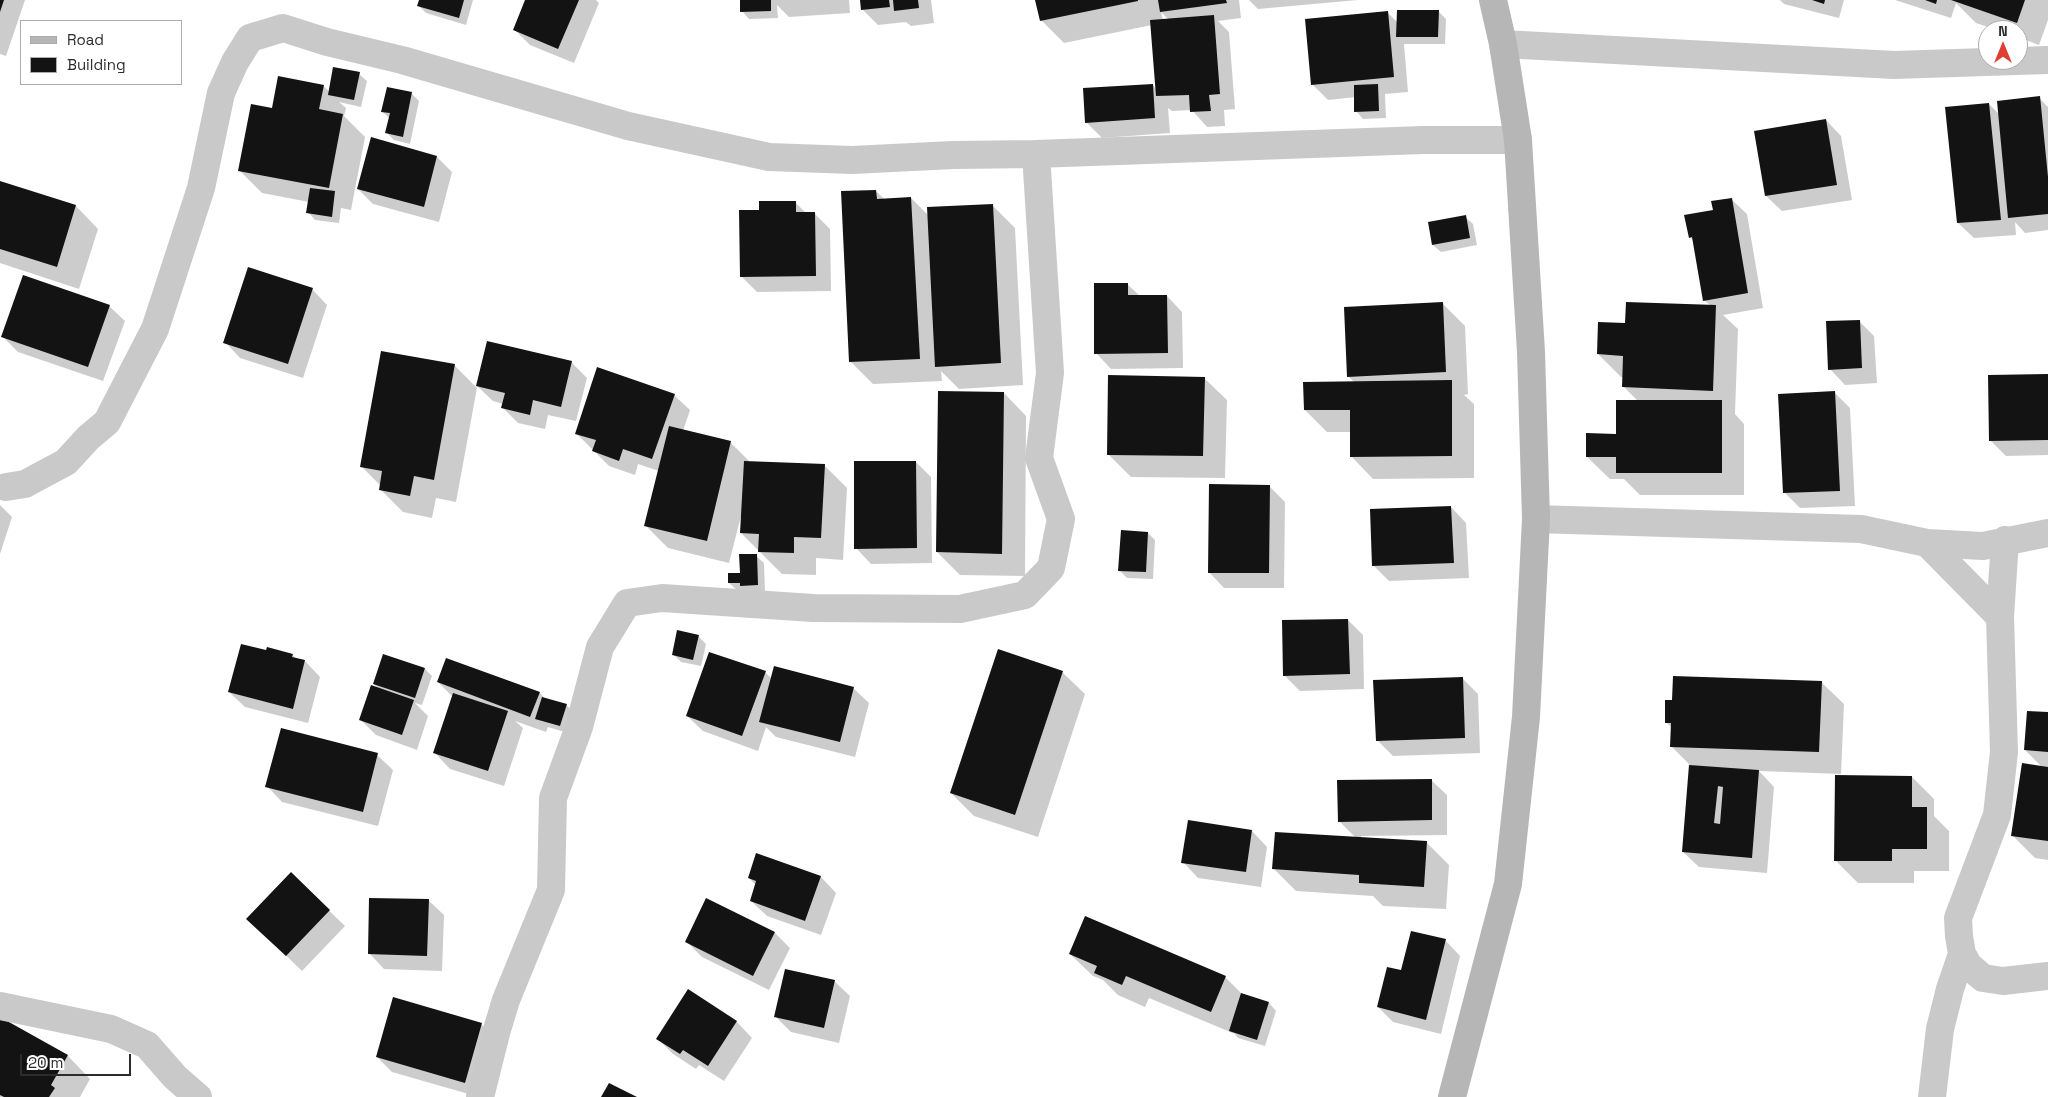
<!DOCTYPE html>
<html>
<head>
<meta charset="utf-8">
<style>
	body { margin:0 }
	#map { position:relative; width:2048px; height:1097px; overflow:hidden; background:#fff; font-family:"Space Grotesk",sans-serif }
	canvas { display:block }
	.legend { position:absolute; left:20px; top:20px; width:162px; height:65px; box-sizing:border-box; background:#fff; border:1px solid #ababab; margin:0; padding:6px 9px; list-style:none; font-size:15px; color:#2c2c2c }
	.legend li { display:flex; align-items:center; gap:10px; height:25px }
	.legend b { width:25px; border:1px solid #ababab }
	.north { position:absolute; left:1978px; top:20px; width:50px; height:50px; box-sizing:border-box; background:#fff; border:1px solid #ababab; border-radius:50%; rotate:0deg; font-size:14px; font-weight:700; line-height:20px; text-align:center; color:#2c2c2c }
	.north::after { content:''; display:block; margin:auto; width:18px; height:22px; background:#df3f32; clip-path:polygon(50% 0,100% 100%,50% 72%,0 100%) }
	.scale { position:absolute; left:20px; top:1054px; width:111px; height:22px; box-sizing:border-box; border:2px solid #2c2c2c; border-top:0; padding-left:6px; font-size:15px; line-height:18px; white-space:nowrap; color:#2c2c2c; -webkit-text-stroke:4px #fff; paint-order:stroke }
</style>
</head>
<body>
<div id="map">
<canvas width="2048" height="1097"></canvas>
<ul class="legend">
<li><b style="height:6px;background:#b6b6b6"></b>Road</li>
<li><b style="height:14px;background:#131313"></b>Building</li>
</ul>
<div class="north">N</div>
<div class="scale">20 m</div>
</div>
<script>
const ctx = document.querySelector('canvas').getContext('2d');
ctx.lineJoin = 'round';
function paint(path, color) {
  ctx.fillStyle = color;
  ctx.fill(path, 'evenodd');
}
function shape(rows) {
  const path = new Path2D();
  for (const r of rows) {
    path.moveTo(r[0], r[1]);
    for (let i = 2; i < r.length; i += 2) path.lineTo(r[i], r[i + 1]);
  }
  return path;
}
function trace(path, color, width, dash) {
  ctx.strokeStyle = color;
  ctx.lineWidth = width;
  ctx.lineCap = dash ? 'butt' : 'round';
  ctx.setLineDash(dash || []);
  ctx.stroke(path);
}
const shadow = shape([
	[0,0,25,0,6,56,0,54],
	[420,0,473,0,466,25,426,13,419,6],
	[527,0,596,0,599,3,574,63,530,45,514,29],
	[741,0,849,0,850,13,789,17,777,5,778,18,749,19,742,11],
	[861,0,931,0,934,23,911,26,906,22,878,25,862,9],
	[1037,0,1239,0,1241,18,1218,21,1229,32,1235,109,1224,110,1225,126,1207,127,1192,110,1172,111,1168,108,1170,133,1102,138,1086,122,1153,85,1156,89,1152,25,1064,43,1041,20],
	[1161,12,1169,20,1163,20],
	[1249,0,1358,0,1258,9],
	[1780,0,1844,0,1839,18,1784,4],
	[1895,0,2048,0,2048,20,2039,45,2018,37,2018,30,1997,30,1976,23,1956,3,1951,18],
	[1438,11,1446,19,1445,44,1404,44,1408,92,1385,94,1386,118,1363,119,1356,111,1356,97,1328,100,1312,84,1387,12,1398,23],
	[359,74,367,81,361,107,339,102,346,108,344,116,365,137,351,210,341,208,339,223,315,220,308,212,309,202,262,193,239,170,273,110,323,86,330,92],
	[411,93,419,101,410,144,394,140,387,133,390,119,382,111],
	[2039,98,2048,107,2048,230,2025,233,2015,222,2016,235,1974,238,1958,223,1989,104,1999,114],
	[1826,120,1841,136,1852,200,1782,211,1766,196],
	[372,139,437,157,452,172,439,222,373,204,358,189],
	[0,182,76,206,98,229,79,289,0,263],
	[876,191,885,200,911,198,929,216,993,206,1015,228,1023,385,959,389,941,371,942,381,873,384,851,362],
	[1731,199,1747,214,1763,308,1723,315,1738,329,1735,414,1744,424,1744,495,1640,495,1624,479,1610,479,1587,457,1617,435,1638,401,1623,386,1624,377,1621,377,1598,354,1626,324,1711,306,1704,300,1694,241,1690,237,1714,211],
	[795,202,807,214,815,214,830,229,831,291,757,292,741,276,761,212],
	[1465,217,1473,224,1477,245,1441,252,1433,245],
	[1127,284,1140,296,1167,296,1182,312,1183,368,1111,369,1096,353],
	[312,289,327,305,303,378,240,358,225,342],
	[1443,304,1465,326,1468,394,1464,395,1474,404,1474,478,1373,479,1351,456,1351,432,1327,432,1305,410,1355,383,1348,376],
	[109,306,125,321,103,381,18,352,2,336],
	[1859,321,1874,336,1877,383,1845,385,1830,369],
	[571,362,587,378,576,421,548,415,545,429,518,423,502,407,503,404,493,401,477,386],
	[454,365,477,388,456,502,436,498,432,518,403,512,380,489,381,486,362,467],
	[2048,375,2048,455,2006,456,1991,441,1989,377],
	[1204,378,1227,400,1225,478,1131,477,1108,454],
	[1004,393,1026,416,1025,576,960,575,937,552],
	[1835,393,1850,408,1855,506,1800,508,1784,492],
	[674,395,690,410,683,431,731,443,750,462,824,465,847,488,843,560,816,558,816,575,782,574,741,533,741,516,729,563,668,548,646,526,659,471,638,464,635,475,609,466,576,433],
	[916,462,931,477,932,563,871,564,856,548],
	[1269,486,1285,502,1284,588,1224,588,1209,572],
	[0,505,12,517,0,554],
	[1451,507,1466,523,1469,578,1389,581,1373,565],
	[1148,533,1155,540,1153,579,1127,578,1119,570],
	[756,556,764,563,765,592,737,590,729,583,741,574],
	[1348,620,1363,635,1364,689,1300,691,1285,676],
	[698,636,706,644,701,666,681,662,673,654],
	[267,651,292,655,297,659,305,661,320,677,308,723,245,707,229,692],
	[447,659,540,693,546,700,566,705,574,712,568,733,548,727,546,732,515,721,523,728,504,786,450,769,435,753,453,697,438,682],
	[425,669,432,676,422,705,415,703,428,716,417,750,376,735,361,720,380,690,374,684],
	[765,672,772,679,853,688,869,703,855,757,776,737,766,727,758,751,703,731,687,716],
	[1062,672,1085,694,1038,837,974,816,951,793],
	[1462,678,1478,694,1480,753,1393,756,1377,740],
	[1821,682,1844,704,1841,774,1759,771,1774,787,1767,873,1699,867,1683,852,1690,765,1672,747,1672,728,1666,722],
	[2048,713,2048,860,2035,858,2012,835,2042,767,2025,750],
	[377,755,393,770,378,826,282,802,267,786],
	[1912,777,1934,799,1934,816,1949,831,1949,871,1914,871,1914,883,1858,883,1836,861],
	[1431,780,1447,795,1447,835,1361,836,1361,838,1426,842,1449,865,1446,909,1383,906,1373,896,1296,891,1274,869,1356,838,1339,821],
	[1252,831,1267,847,1261,887,1198,878,1183,862],
	[757,855,821,877,836,893,821,935,767,916,751,901,756,885,749,878],
	[291,874,345,926,302,971,264,934],
	[428,900,444,915,442,971,384,969,369,953],
	[707,900,775,933,790,948,769,990,702,957,686,941],
	[1445,940,1460,956,1441,1034,1393,1022,1378,1007,1402,972],
	[1070,954,1225,977,1243,995,1269,1003,1276,1011,1265,1046,1238,1038,1235,1034,1149,998,1145,1007,1118,995,1103,980,1093,976],
	[834,981,850,996,839,1043,791,1032,776,1017],
	[688,991,737,1022,752,1038,724,1081,699,1065,696,1069,673,1054,658,1039],
	[0,1019,68,1056,90,1079,80,1097,0,1097],
	[481,1024,497,1040,479,1097,392,1072,377,1057]
]);
const building = shape([
	[0,0,4,0,0,12],
	[419,0,464,0,459,18,417,6],
	[525,0,579,0,558,49,513,30],
	[740,0,771,0,771,11,740,12],
	[860,0,889,0,890,7,861,10],
	[893,0,918,0,919,8,894,11],
	[1035,0,1138,0,1138,1,1040,21],
	[1158,0,1226,0,1227,3,1160,12],
	[1812,0,1825,0,1824,4],
	[1925,0,1937,0,1936,4],
	[1951,0,2025,0,2017,23],
	[1397,10,1439,10,1438,37,1396,37],
	[1388,11,1394,77,1311,85,1305,19],
	[1214,15,1220,94,1209,95,1211,111,1190,112,1189,95,1156,96,1150,20],
	[333,67,360,72,354,100,328,95],
	[278,76,324,85,319,109,343,114,329,188,238,171,251,104,272,108],
	[1153,84,1155,118,1085,123,1083,88],
	[1378,84,1379,111,1354,112,1354,85],
	[387,87,412,92,403,137,385,133,390,113,381,112],
	[2040,96,2048,177,2048,214,2008,218,1997,101],
	[1989,103,2001,220,1957,223,1945,107],
	[1826,119,1837,185,1765,196,1754,131],
	[371,137,437,156,424,207,357,189],
	[0,181,76,205,57,267,0,249],
	[310,188,335,191,332,217,306,213],
	[876,190,877,199,911,197,920,359,849,362,841,191],
	[1732,198,1748,293,1703,301,1692,237,1689,238,1684,215,1713,210,1711,201],
	[759,201,796,201,796,212,815,212,816,276,740,277,739,210,759,210],
	[993,204,1001,363,935,367,927,207],
	[1466,215,1470,238,1432,245,1428,222],
	[248,267,313,288,288,364,223,343],
	[23,275,110,305,88,367,1,337],
	[1094,283,1128,283,1128,295,1167,295,1168,353,1094,354],
	[1443,302,1446,372,1347,377,1344,307],
	[1626,302,1716,305,1713,391,1622,387,1623,356,1597,354,1598,322,1625,323],
	[1860,320,1862,368,1828,370,1826,321],
	[487,341,572,361,561,407,533,400,530,415,501,408,505,393,476,386],
	[381,351,455,364,434,480,414,476,410,496,379,490,382,471,360,467],
	[597,367,675,394,652,459,623,449,619,461,592,451,596,440,575,434],
	[2048,374,2048,440,1989,441,1988,375],
	[1108,375,1205,377,1203,456,1107,455],
	[1452,380,1452,456,1350,457,1350,410,1304,410,1303,382],
	[938,391,1004,392,1002,554,936,552],
	[1835,391,1840,491,1783,493,1778,394],
	[1616,400,1722,400,1722,473,1616,473,1616,457,1586,457,1586,433,1616,434],
	[669,426,731,441,707,541,644,526],
	[744,461,825,464,821,538,794,537,794,553,758,552,759,534,740,533],
	[854,461,916,461,917,548,854,549],
	[1209,484,1270,485,1269,573,1208,573],
	[1451,506,1454,563,1372,566,1370,509],
	[1121,530,1148,532,1146,572,1118,571],
	[739,554,757,554,758,585,740,586,740,583,728,583,728,573,740,573],
	[1348,619,1350,674,1283,676,1282,620],
	[677,630,699,635,693,660,672,655],
	[241,644,266,650,267,647,293,654,292,657,305,660,293,709,228,692],
	[998,649,1063,671,1015,815,950,793],
	[709,652,766,671,742,736,686,716],
	[383,654,425,668,415,698,373,684],
	[446,658,540,692,530,717,437,682],
	[774,666,854,687,840,742,759,722],
	[1673,676,1822,681,1819,752,1670,747,1671,723,1665,723,1665,700,1672,700],
	[1463,677,1465,738,1376,741,1373,680],
	[371,685,414,700,402,735,359,720],
	[453,693,508,711,488,771,433,753],
	[542,697,567,704,560,726,535,719],
	[2027,711,2048,712,2048,752,2024,750],
	[281,728,378,753,363,812,265,787],
	[2022,763,2048,767,2048,841,2011,836],
	[1689,765,1759,770,1752,858,1682,852],
	[1718,786,1723,787,1720,824,1714,823],
	[1835,775,1912,776,1912,807,1927,807,1927,849,1892,849,1892,861,1834,861],
	[1432,779,1432,820,1338,822,1337,780],
	[1188,820,1252,830,1246,872,1181,863],
	[1275,832,1427,841,1424,887,1359,883,1359,875,1272,869],
	[756,853,821,876,805,921,750,901,756,881,748,878],
	[291,872,330,910,286,956,246,919],
	[369,898,429,899,427,956,368,954],
	[706,898,775,932,753,976,685,942],
	[1085,916,1226,976,1211,1012,1126,976,1122,985,1094,973,1097,966,1069,954],
	[1411,931,1446,939,1426,1020,1377,1007,1387,967,1401,970],
	[785,969,835,980,824,1028,774,1017],
	[688,989,737,1021,708,1066,683,1050,680,1054,656,1039],
	[1241,993,1269,1002,1257,1040,1229,1031],
	[393,997,482,1023,465,1083,376,1057],
	[0,1017,68,1055,51,1085,55,1088,49,1097,4,1097,0,1095],
	[609,1083,637,1097,601,1097]
]);
const street = shape([
	[1503,44,1894,65,2048,60],
	[6,487,25,484,66,462,88,438,107,422,155,329,201,188,221,93,235,62,250,38,283,28,327,42,402,60,628,126,769,157,852,160,953,155,1036,154,1423,140,1518,140],
	[1536,519,1861,529,1927,543,1983,546,2048,533],
	[2005,540,2000,617,2004,752,1997,815,1958,918,1959,936,1962,954,1969,966,1983,978,2003,981,2048,976],
	[1927,543,2000,617],
	[0,1006,111,1029,147,1045,175,1077,198,1097],
	[480,1097,496,1033,506,1000,551,890,553,798,579,727,600,647,627,603,662,598,813,608,960,609,1025,595,1051,568,1061,519,1039,458,1050,373,1036,154],
	[1932,1097,1940,1029,1950,989,1962,954]
]);
const secondary = shape([
	[1452,1097,1508,884,1526,717,1536,519,1531,352,1518,140,1503,44,1493,0]
]);
paint(shadow, '#0003');
paint(building, '#131313');
trace(street, '#c9c9c9', 28);
trace(secondary, '#b6b6b6', 28);
</script>
</body>
</html>
